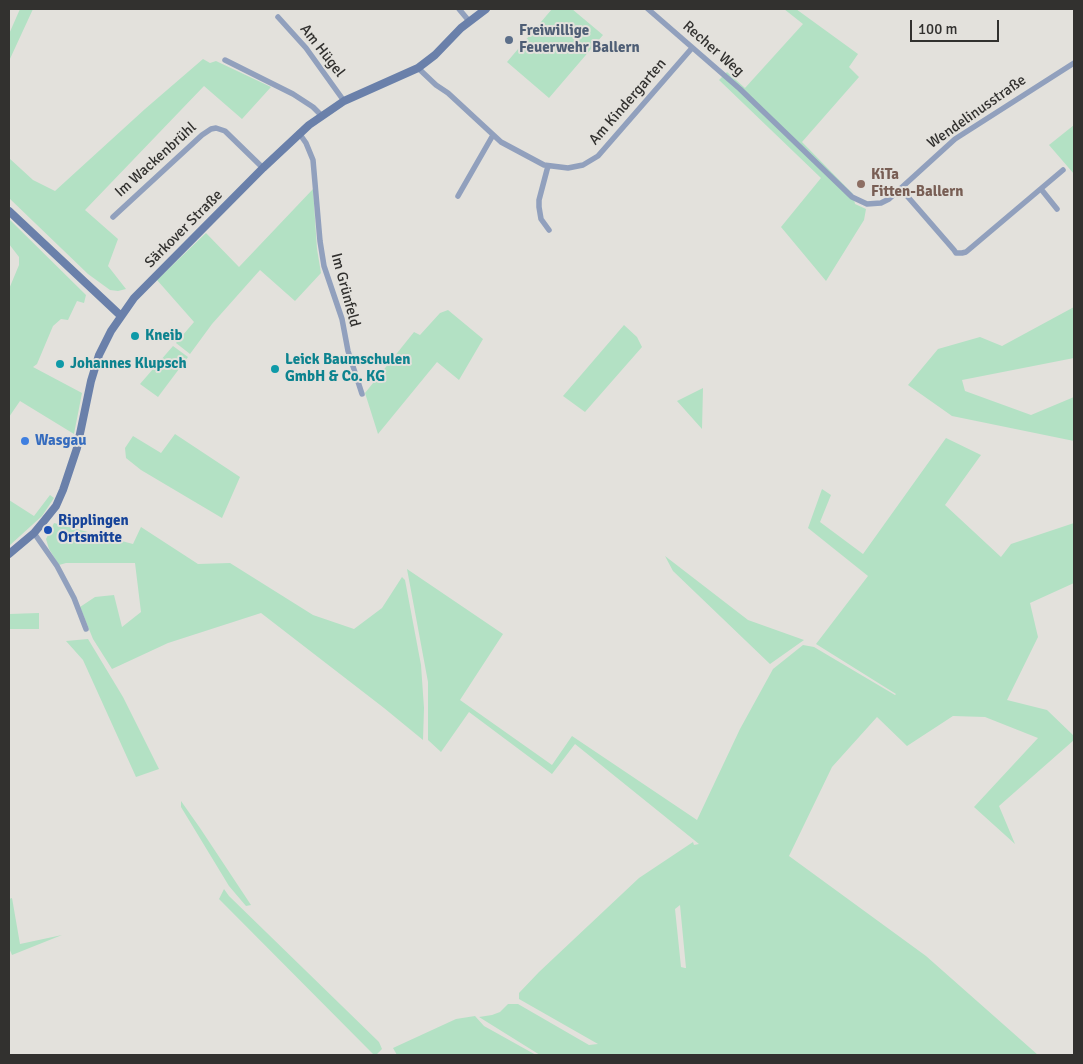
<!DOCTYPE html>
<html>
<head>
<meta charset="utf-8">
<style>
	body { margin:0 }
	#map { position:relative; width:1083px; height:1064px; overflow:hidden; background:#e3e1dc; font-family:Signika,sans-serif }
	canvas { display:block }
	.frame { position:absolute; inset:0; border:10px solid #32312f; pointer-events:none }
	.scale { position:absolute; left:910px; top:20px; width:89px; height:22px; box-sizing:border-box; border:2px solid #32312f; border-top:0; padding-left:6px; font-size:15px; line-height:18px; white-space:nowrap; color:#32312f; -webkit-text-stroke:4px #e3e1dc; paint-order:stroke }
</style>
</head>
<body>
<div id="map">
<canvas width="1083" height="1064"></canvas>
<div class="frame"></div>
<div class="scale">100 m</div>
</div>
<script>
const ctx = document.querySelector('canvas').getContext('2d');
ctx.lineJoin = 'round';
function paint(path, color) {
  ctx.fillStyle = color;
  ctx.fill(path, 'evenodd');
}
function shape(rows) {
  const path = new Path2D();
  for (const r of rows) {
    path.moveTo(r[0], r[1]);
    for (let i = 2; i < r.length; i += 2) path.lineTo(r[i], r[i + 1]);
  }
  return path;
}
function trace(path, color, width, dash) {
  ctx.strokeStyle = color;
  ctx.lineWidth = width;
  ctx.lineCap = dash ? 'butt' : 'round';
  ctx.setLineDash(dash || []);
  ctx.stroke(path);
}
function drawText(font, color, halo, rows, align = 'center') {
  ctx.font = font + ' Signika,sans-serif';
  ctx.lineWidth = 4;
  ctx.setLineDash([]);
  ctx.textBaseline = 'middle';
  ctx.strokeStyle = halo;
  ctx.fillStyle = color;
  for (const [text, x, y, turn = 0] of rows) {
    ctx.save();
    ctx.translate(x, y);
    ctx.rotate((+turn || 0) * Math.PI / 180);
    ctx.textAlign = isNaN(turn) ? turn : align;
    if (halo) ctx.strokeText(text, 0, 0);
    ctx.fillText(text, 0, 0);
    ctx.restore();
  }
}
const green = shape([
	[20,9,33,9,9,61,9,34],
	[552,9,572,9,603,35,549,98,507,62],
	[784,9,796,9,858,54,849,67,859,77,802,142,853,194,855,204,866,209,864,220,826,281,781,227,821,178,719,80,727,72,745,88,803,24],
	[203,59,210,63,216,61,271,87,242,119,204,86,85,210,118,239,108,266,126,289,118,291,110,290,88,274,9,198,9,158,33,180,55,191,145,109],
	[1074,125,1074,174,1049,145],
	[313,189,317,249,321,273,295,301,260,270,212,324,190,354,176,343,194,322,157,280,206,233,239,267],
	[9,219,86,295,84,303,77,301,68,320,61,319,53,326,37,364,33,367,82,393,74,434,20,401,9,417,9,289,19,265,19,257,9,244],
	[1074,307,1074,358,962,380,965,391,1031,415,1074,397,1074,441,952,416,908,385,938,349,980,337,1002,346],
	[448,310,483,339,459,380,437,362,378,434,365,393,414,332,420,335,440,313],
	[624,325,637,337,642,347,585,412,563,396],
	[173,346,188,357,158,397,140,384],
	[703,388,702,429,677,401],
	[175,434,240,477,222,518,141,470,126,458,125,448,133,436,161,453],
	[946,438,981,455,945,505,1001,557,1011,544,1074,523,1074,583,1030,603,1038,637,1007,700,1047,710,1074,736,1074,740,999,806,1015,844,974,807,1038,738,985,717,953,716,907,746,877,717,832,767,789,856,926,956,1038,1055,540,1055,479,1017,492,1015,500,1012,508,1004,518,1004,589,1045,598,1044,519,999,519,993,539,972,639,878,693,842,694,845,699,844,575,744,552,774,469,712,441,752,428,740,428,682,407,569,503,634,460,700,552,765,572,736,697,820,740,729,773,669,803,645,814,647,895,695,896,694,816,644,868,576,808,528,822,489,831,495,820,522,863,554],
	[680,905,686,968,685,968,681,967,675,909],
	[50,495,54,498,42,516,9,546,9,500,34,516],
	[54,523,133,544,141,527,198,564,230,563,313,615,354,629,382,608,402,577,405,580,421,665,424,708,423,740,384,708,261,613,168,643,112,669,93,639,80,607,95,597,114,595,122,627,141,612,135,563,66,563,59,565,49,549,46,539],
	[665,556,748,620,804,640,770,664,673,571],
	[39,613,39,629,9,629,9,614],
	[88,639,123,697,159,769,136,777,83,660,66,641],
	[181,801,200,828,251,905,246,906,229,886,181,807],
	[224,889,229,896,379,1042,382,1049,376,1055,374,1055,219,899],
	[12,898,20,944,62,935,12,955,9,948,9,899],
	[475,1016,484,1026,536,1055,397,1055,393,1048,456,1019]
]);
const minor = shape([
	[459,9,469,21],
	[648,9,740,89,852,197,867,204,881,203,889,199,955,139,1074,63],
	[278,17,306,48,344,101],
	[225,60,293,94,313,107,321,115],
	[418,68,436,85,448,93,501,142,544,165,568,168,583,165,598,156,692,48],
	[299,133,306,143,313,160,320,241,324,266,342,319,348,351,362,394],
	[548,166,539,200,539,207,541,219,549,230],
	[901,189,954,250,956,253,962,253,966,252,1063,170],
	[1041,189,1057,209],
	[458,196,493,135],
	[113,217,202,135,211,129,216,128,225,131,263,168],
	[34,533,57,566,74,598,86,629]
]);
const secondary = shape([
	[9,211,121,316],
	[9,554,34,533,44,521,56,506,63,490,77,448,91,381,99,355,111,331,134,298,263,168,309,125,344,101,418,68,435,55,461,28,486,9]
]);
const markers = [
	[509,40,5,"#5c6f8a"],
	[861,184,5,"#8d6e63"],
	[135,336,5,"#0f9aa8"],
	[60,364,5,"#0f9aa8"],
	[275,369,5,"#0f9aa8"],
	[25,441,5,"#3f7fe0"],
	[48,530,5,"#1a4fb4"]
];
const serviceNames = [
	["Freiwillige",519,31],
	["Feuerwehr Ballern",519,48]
];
const streetNames = [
	["Recher Weg",713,49,41],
	["Am Hügel",322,51,52],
	["Am Kindergarten",628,102,-49],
	["Wendelinusstraße",977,112,-35],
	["Im Wackenbrühl",156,160,-42],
	["Särkover Straße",184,229,-45],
	["Im Grünfeld",345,290,75]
];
const educationNames = [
	["KiTa",871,175],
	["Fitten-Ballern",871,192]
];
const cultureNames = [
	["Kneib",145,336],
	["Leick Baumschulen",285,360],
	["GmbH & Co. KG",285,377],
	["Johannes Klupsch",70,364]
];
const shopNames = [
	["Wasgau",35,441]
];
const transitNames = [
	["Ripplingen",58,521],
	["Ortsmitte",58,538]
];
paint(green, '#b3e1c4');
trace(minor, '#91a0bd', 5.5);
trace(secondary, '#6a80aa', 8);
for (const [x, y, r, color] of markers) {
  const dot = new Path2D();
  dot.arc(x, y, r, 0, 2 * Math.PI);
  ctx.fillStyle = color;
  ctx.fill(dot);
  trace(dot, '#e3e1dc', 2);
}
drawText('bold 15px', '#4e5e75', '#e3e1dc', serviceNames, 'left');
drawText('15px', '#32312f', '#e3e1dc', streetNames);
drawText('bold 15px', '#785e54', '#e3e1dc', educationNames, 'left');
drawText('bold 15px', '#0d838f', '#e3e1dc', cultureNames, 'left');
drawText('bold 15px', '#366cbe', '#e3e1dc', shopNames, 'left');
drawText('bold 15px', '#164399', '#e3e1dc', transitNames, 'left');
</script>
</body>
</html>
